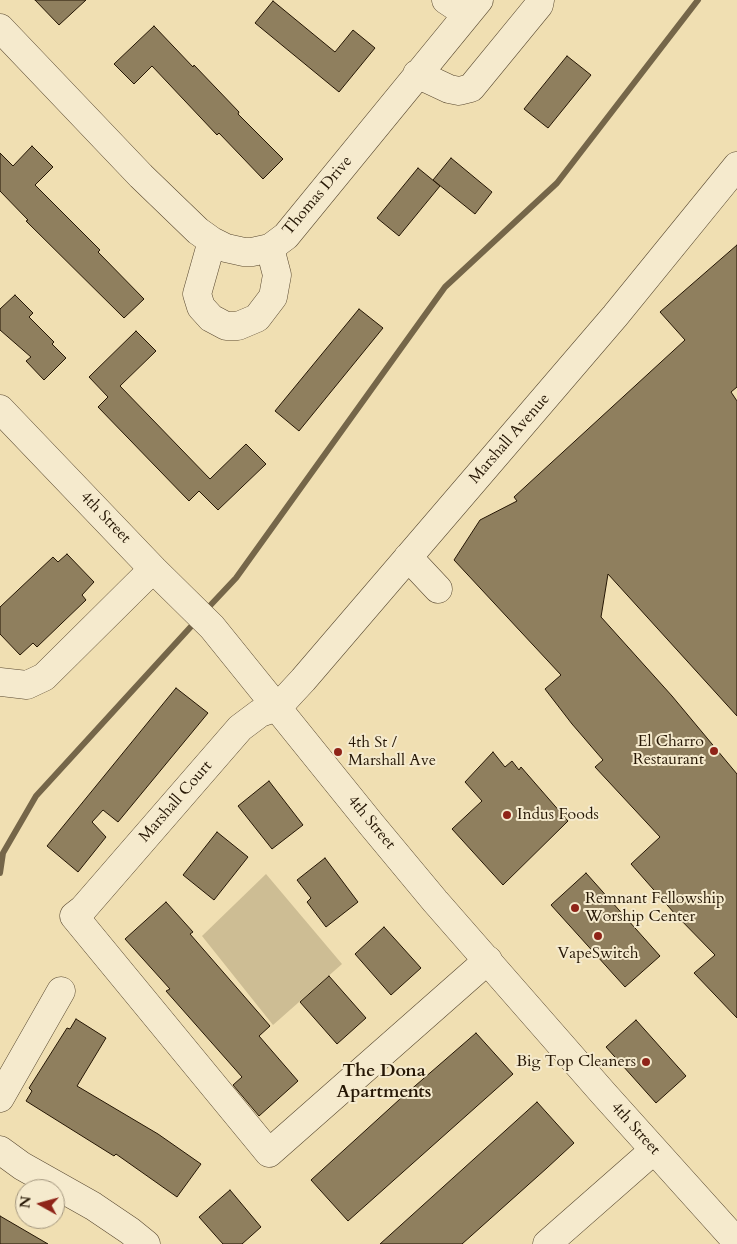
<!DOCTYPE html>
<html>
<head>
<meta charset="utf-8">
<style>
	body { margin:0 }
	#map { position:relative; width:737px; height:1244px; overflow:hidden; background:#f0dfb2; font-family:Cardo,serif }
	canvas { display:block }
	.north { position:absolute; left:15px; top:1179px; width:50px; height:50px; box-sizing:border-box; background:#f5eacd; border:1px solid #a2957d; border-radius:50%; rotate:277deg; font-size:14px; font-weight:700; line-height:20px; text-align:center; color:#251604 }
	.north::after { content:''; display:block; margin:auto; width:18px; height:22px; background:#8f2418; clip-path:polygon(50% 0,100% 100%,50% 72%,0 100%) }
</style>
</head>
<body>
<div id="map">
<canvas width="737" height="1244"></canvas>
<div class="north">N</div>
</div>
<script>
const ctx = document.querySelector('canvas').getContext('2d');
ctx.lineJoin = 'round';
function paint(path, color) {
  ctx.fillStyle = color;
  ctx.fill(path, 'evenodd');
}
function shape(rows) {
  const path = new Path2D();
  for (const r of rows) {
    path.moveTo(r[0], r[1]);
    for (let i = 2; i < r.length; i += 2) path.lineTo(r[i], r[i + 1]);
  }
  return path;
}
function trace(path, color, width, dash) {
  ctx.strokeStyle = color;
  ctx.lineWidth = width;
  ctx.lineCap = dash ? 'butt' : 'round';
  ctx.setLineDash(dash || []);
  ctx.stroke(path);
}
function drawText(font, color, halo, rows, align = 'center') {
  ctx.font = font + ' Cardo,serif';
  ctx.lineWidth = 4;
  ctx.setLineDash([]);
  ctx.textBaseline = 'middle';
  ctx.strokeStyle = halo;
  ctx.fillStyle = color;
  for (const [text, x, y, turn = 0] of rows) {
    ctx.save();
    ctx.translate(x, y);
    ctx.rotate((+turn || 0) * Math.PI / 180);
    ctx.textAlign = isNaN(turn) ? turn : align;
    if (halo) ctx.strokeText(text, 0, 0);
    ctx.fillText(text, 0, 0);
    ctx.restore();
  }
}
const green = shape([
	[266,874,342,964,273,1025,202,936]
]);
const stream = shape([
	[205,611,236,578,445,287,557,183,698,0],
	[0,873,3,853,36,796,197,620]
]);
const building = shape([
	[35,0,86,0,59,25,35,0],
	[273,1,335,52,353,30,375,48,339,92,255,23,273,1],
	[154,26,193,67,194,65,239,112,238,114,283,159,263,179,219,133,217,135,152,66,134,84,114,64,154,26],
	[567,56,591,75,548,128,524,109,567,56],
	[32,146,53,167,35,185,100,250,98,252,144,299,124,318,26,221,28,220,0,191,0,153,13,166,32,146],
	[451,158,492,192,475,214,433,180,451,158],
	[418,168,440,186,399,236,377,218,418,168],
	[737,245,737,387,731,392,737,401,737,716,608,574,601,617,672,696,737,774,737,1018,694,973,715,955,675,914,631,864,660,837,595,767,603,760,572,724,545,689,561,675,454,560,480,520,517,501,514,497,685,340,660,312,737,245],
	[15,295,33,313,29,317,54,342,52,344,66,358,44,380,26,361,31,357,0,330,0,309,15,295],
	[359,309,383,328,299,431,275,411,359,309],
	[136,331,156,351,120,386,210,479,246,444,266,464,218,510,199,491,189,501,98,407,108,397,89,377,136,331],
	[67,554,94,582,82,595,86,600,37,647,33,643,20,655,0,634,0,607,53,557,58,562,67,554],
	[176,688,208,713,118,822,103,810,92,822,106,837,78,872,47,846,176,688],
	[493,752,505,767,512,761,519,770,521,767,568,821,503,885,452,829,482,801,465,782,493,752],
	[269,781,303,825,272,849,238,806,269,781],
	[217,832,248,857,214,900,183,875,217,832],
	[325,858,358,902,326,927,307,902,311,898,297,880,325,858],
	[586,873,660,956,625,987,551,905,586,873],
	[166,902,193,932,190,934,270,1026,259,1036,298,1081,259,1116,233,1085,242,1077,166,991,170,989,125,939,166,902],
	[384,927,421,968,391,995,355,954,384,927],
	[329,976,366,1018,337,1044,300,1002,329,976],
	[76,1019,106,1038,77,1086,158,1134,201,1164,177,1197,116,1154,114,1156,26,1101,32,1091,29,1088,67,1028,70,1029,76,1019],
	[636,1020,686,1076,656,1103,606,1047,636,1020],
	[476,1033,513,1074,348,1221,311,1180,400,1099,476,1033],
	[537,1102,574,1143,547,1168,462,1244,380,1244,537,1102],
	[230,1190,261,1227,242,1244,223,1244,199,1217,230,1190],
	[0,1216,48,1244,0,1244,0,1216]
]);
const minor = shape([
	[446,0,467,14],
	[0,28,141,176,198,231,212,241,226,248,244,252,252,252,270,248,286,236,479,0],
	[417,74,449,89,459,91,471,88,539,5,540,0],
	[212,241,197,294,201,307,211,318,226,326,238,326,257,318,273,297,277,275,270,248],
	[0,409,153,569,212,627,371,824,435,901,603,1093,737,1242],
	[408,557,438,589],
	[0,682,27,685,44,677,153,569],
	[488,960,269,1153,74,916,83,909,240,728,260,713,278,707,303,680,615,316,737,166],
	[0,1098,61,991],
	[0,1150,22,1166,93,1206,130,1231,146,1244],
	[547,1244,654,1150]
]);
const markers = [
	[714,751,5,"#8f2418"],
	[338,752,5,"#8f2418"],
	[507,815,5,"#8f2418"],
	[575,908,5,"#8f2418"],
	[598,936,5,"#8f2418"],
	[646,1062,5,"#8f2418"]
];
const streetNames = [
	["Thomas Drive",318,196,-50],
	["Marshall Avenue",510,439,-49],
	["4th Street",105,518,46],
	["Marshall Court",176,802,-49],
	["4th Street",371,823,50],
	["4th Street",635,1129,48]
];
const poiNames = [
	["El Charro",704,742,"right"],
	["Restaurant",704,760,"right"],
	["4th St /",348,743],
	["Marshall Ave",348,761],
	["Indus Foods",517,815],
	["Remnant Fellowship",585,899],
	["Worship Center",585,917],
	["VapeSwitch",598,954,"center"],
	["Big Top Cleaners",636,1062,"right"]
];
const neighbourhoodNames = [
	["The Dona",384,1072],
	["Apartments",384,1093]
];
paint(green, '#cdbd94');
trace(stream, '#756649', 6);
paint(building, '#8f7f5e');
trace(building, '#251604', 1);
trace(minor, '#584830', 29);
trace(minor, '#f5eacd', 28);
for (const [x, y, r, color] of markers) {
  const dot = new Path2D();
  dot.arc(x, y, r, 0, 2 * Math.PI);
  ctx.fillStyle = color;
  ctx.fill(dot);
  trace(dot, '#f5eacd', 2);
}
drawText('16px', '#251604', '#f5eacd', streetNames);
drawText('16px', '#251604', '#f5eacd', poiNames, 'left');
drawText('bold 18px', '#251604', '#f5eacd', neighbourhoodNames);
</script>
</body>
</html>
